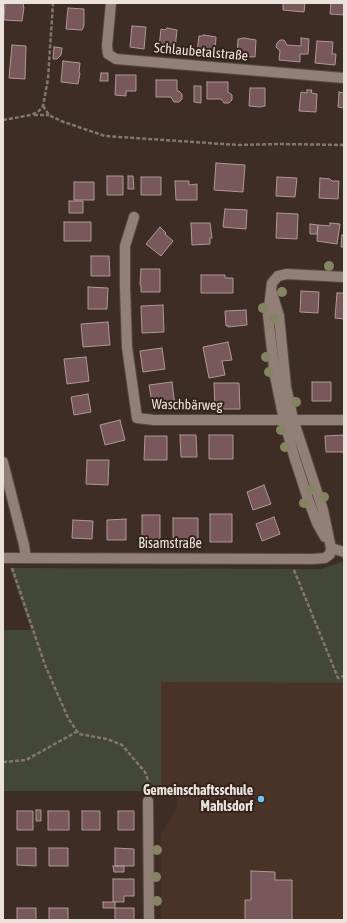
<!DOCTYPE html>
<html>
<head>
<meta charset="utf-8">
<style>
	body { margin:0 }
	#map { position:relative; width:347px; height:923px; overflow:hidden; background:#3d2d25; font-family:"Asap Condensed",sans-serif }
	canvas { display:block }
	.frame { position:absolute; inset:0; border:4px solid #ece2dc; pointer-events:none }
</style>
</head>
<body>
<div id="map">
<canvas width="347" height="923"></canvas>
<div class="frame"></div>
</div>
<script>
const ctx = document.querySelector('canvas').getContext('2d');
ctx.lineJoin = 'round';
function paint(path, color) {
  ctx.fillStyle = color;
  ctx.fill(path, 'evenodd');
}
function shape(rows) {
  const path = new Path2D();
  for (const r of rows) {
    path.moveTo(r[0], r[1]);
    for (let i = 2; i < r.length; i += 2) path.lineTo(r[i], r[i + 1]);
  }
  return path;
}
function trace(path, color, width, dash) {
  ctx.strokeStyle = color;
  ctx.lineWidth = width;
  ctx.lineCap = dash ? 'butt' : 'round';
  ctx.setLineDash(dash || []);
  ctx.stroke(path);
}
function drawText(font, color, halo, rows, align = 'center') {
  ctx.font = font + ' "Asap Condensed",sans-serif';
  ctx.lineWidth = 4;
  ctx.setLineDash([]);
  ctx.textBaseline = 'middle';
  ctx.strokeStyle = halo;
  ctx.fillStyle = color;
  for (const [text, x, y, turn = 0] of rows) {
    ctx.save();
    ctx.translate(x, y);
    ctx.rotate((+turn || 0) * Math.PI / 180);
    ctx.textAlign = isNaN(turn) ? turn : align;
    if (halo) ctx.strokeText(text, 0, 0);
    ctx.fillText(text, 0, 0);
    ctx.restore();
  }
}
const built = shape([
	[161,682,344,683,344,920,161,920,161,834,177,806,177,792,161,791]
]);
const green = shape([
	[344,561,344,683,161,682,161,791,3,791,3,630,31,630,10,568,321,569]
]);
const building = shape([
	[5,3,24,3,23,7,24,7,22,21,4,20,5,3],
	[283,3,305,3,304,12,283,10,283,3],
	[331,3,344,3,344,15,330,14,331,3],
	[68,8,84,9,84,26,82,30,66,29,68,8],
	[132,26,146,27,144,49,130,47,132,26],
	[167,28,177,30,175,48,159,47,161,29,165,30,167,28],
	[204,35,216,37,215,53,203,54,203,52,197,52,199,36,202,36,204,35],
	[244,38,256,40,255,57,237,56,238,39,244,38],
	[301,38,309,39,308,54,300,54,300,62,279,60,280,51,276,47,277,43,280,40,284,40,287,45,301,46,301,38],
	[317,41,333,42,332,54,336,54,335,65,315,63,317,41],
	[12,45,26,46,25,79,9,78,12,45],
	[54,47,62,48,61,55,57,59,53,59,54,47],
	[63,61,80,63,79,72,80,73,78,84,61,82,63,61],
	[101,73,108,73,108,81,100,81,101,73],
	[116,75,136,75,136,91,126,91,126,96,115,95,116,75],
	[156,80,177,80,177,91,179,91,182,94,182,99,179,102,174,102,171,97,156,97,156,80],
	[207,82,228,82,228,92,232,95,232,100,229,103,224,103,221,99,207,99,207,82],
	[194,86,201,86,201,103,194,102,194,86],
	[250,88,265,88,265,106,260,107,249,106,250,88],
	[307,90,312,90,311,93,317,94,316,112,299,111,301,92,307,93,307,90],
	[339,92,344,93,344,108,338,107,339,92],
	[216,163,245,165,243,192,214,190,216,163],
	[107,176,123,176,123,195,107,195,107,176],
	[128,176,133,176,134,189,128,189,128,176],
	[141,177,161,177,161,195,141,195,141,177],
	[277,177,297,178,295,197,276,196,277,177],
	[320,178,330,179,332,181,339,181,338,199,319,198,320,178],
	[175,181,189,181,189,185,197,184,197,200,176,200,175,181],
	[74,182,94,182,94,200,74,200,74,182],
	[69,201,83,201,83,213,69,213,69,201],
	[225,209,247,210,246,229,223,227,225,209],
	[277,213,298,214,297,239,276,238,277,213],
	[64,222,91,222,91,241,64,241,64,222],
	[191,223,210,223,212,238,210,238,210,244,192,245,191,223],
	[330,223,340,224,337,244,317,241,318,225,330,226,330,223],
	[310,224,318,225,317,234,310,234,310,224],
	[160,227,166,233,165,234,173,241,161,256,146,244,160,227],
	[342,235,344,235,344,247,341,247,342,235],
	[91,256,109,256,110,276,91,276,91,256],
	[141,269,160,269,160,292,141,292,141,285,140,285,141,269],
	[201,275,225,275,225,278,233,278,233,293,201,293,201,275],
	[88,287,108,288,107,309,88,309,88,287],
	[301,291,319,292,318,313,300,312,301,291],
	[337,293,344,293,344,319,335,318,337,293],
	[163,305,164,332,142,333,141,306,163,305],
	[246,310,247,325,228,327,228,325,226,326,225,311,246,310],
	[108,322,110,345,83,347,81,324,108,322],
	[228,342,232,360,222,361,225,375,209,378,203,347,228,342],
	[162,348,165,369,143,372,140,351,162,348],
	[86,357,89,381,67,384,64,359,86,357],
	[172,382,175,406,153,409,149,385,172,382],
	[312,382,331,382,331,401,312,401,312,382],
	[214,383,239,383,240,409,215,409,214,383],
	[88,394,91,412,74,415,71,397,88,394],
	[120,420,125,440,105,445,100,425,120,420],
	[180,435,196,435,197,457,181,457,180,435],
	[209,435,233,435,233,459,209,459,209,435],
	[344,435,344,452,326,452,325,436,344,435],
	[145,436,167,436,167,460,144,460,145,436],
	[87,460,109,460,108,485,86,484,87,460],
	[264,485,271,504,253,510,247,492,264,485],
	[210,514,232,514,232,542,210,542,210,514],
	[142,515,160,515,160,539,142,539,142,515],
	[274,517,280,534,262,541,256,524,274,517],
	[173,518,198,518,198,539,173,539,173,518],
	[126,519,126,540,107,540,107,520,126,519],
	[73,520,93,521,92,539,72,538,73,520],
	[36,810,41,810,41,821,36,821,36,810],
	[17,811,33,811,33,830,17,830,17,811],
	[48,811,69,811,69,830,48,830,48,811],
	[82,811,100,811,100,830,82,830,82,811],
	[118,811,134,811,134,830,118,830,118,811],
	[17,848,36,848,36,866,17,865,17,848],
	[49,848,68,848,68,866,49,866,49,848],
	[115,848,134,849,134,866,115,866,115,848],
	[113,866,124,866,124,872,114,872,113,866],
	[251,871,275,872,275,880,292,880,292,920,245,920,245,900,251,900,251,871],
	[113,879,134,879,134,896,124,896,124,902,113,902,113,879],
	[103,902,115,902,115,908,103,908,103,902],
	[17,908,36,908,36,920,17,920,17,908],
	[49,908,68,908,68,920,49,920,49,908],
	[115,908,134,908,134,920,115,920,115,908]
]);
const path = shape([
	[43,106,49,115,61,121,105,136,238,145,280,144,344,145],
	[34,115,49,115],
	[3,120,31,115,39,111,43,106,48,79,53,3],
	[12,568,45,665,68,718,79,734,107,739,122,745,145,772,150,785,150,790],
	[294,570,338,678,344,676],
	[3,762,26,760,78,731]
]);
const minor = shape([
	[111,3,107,46,108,54,116,59,344,78],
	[134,217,125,246,125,287,127,347,137,418,154,420,344,420],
	[3,462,24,545,26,558],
	[325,537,317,523,308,499,294,456,284,420,275,376,268,315,272,283,278,276,287,274,344,277],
	[331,548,344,552],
	[3,558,312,559,325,558,330,554,331,548,323,510,293,419,286,387,279,316,272,293],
	[148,801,149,920]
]);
const trees = [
	[329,266],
	[282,292],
	[263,308],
	[274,319],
	[266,357],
	[269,372],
	[296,402],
	[281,430],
	[285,447],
	[311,490],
	[324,497],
	[304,503],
	[157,850],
	[156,877],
	[157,901]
];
const markers = [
	[261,799,4,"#71c1f5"]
];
const streetNames = [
	["Schlaubetalstraße",201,52,5],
	["Waschbärweg",187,405,1],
	["Bisamstraße",170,544]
];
const poiNames = [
	["Gemeinschaftsschule",253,791],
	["Mahlsdorf",253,807]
];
paint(built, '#493327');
paint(green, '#434737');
paint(building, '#78585a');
trace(building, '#ae9898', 1);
trace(minor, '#574a43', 12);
trace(path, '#83766e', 2.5, [4, 2]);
trace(minor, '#927f75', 10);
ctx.fillStyle = '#848463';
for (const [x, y] of trees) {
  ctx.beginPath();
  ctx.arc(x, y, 5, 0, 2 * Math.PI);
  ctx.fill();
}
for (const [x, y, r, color] of markers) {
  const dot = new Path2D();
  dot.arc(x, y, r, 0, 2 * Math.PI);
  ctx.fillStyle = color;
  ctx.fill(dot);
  trace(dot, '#32231b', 1.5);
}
drawText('14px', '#ece2dc', '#32231b', streetNames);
drawText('bold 14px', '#ece2dc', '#32231b', poiNames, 'right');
</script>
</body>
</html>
